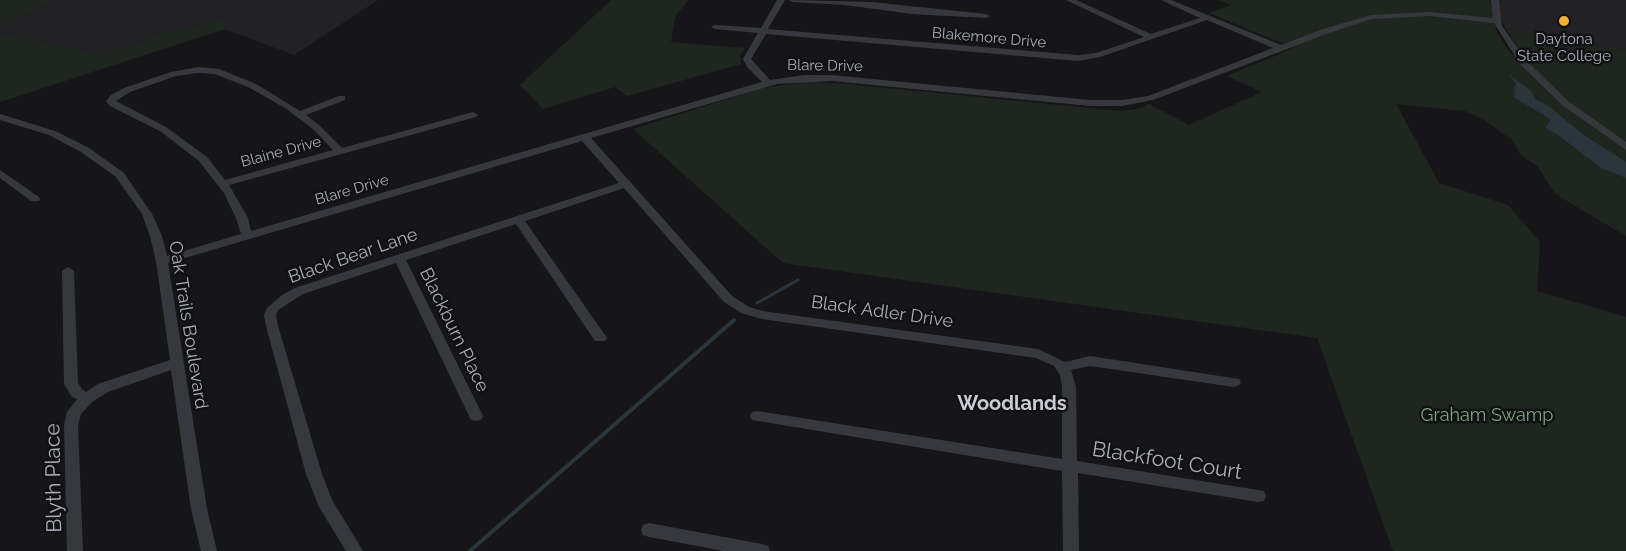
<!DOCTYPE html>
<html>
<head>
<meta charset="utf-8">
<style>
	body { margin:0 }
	canvas { display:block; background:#161618 }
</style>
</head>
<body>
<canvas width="1626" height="551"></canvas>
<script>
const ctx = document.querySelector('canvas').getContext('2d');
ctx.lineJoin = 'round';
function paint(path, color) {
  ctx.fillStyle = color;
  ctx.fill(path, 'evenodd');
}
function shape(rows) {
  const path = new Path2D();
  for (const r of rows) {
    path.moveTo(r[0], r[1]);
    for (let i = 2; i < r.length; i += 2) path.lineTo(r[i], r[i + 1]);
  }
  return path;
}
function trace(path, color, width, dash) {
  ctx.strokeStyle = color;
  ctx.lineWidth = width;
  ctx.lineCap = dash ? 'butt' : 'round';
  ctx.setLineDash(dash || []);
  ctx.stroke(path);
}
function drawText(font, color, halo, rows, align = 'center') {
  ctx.font = font + ' Raleway,sans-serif';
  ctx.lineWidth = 5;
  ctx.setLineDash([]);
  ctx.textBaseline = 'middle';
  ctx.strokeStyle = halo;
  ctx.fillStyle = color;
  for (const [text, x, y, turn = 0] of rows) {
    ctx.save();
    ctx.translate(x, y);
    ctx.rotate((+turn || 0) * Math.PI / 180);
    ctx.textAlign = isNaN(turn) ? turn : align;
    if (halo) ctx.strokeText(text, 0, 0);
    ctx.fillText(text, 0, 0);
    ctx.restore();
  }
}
const built = shape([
	[58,0,378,0,294,55,225,29,231,23,221,18,188,29,166,31,109,55,0,33,0,25],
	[1499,0,1626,0,1626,50,1506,29,1498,12]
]);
const green = shape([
	[0,0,58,0,0,25],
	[611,0,688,0,675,17,671,42,745,48,740,56,741,64,627,96,615,87,543,109,520,85],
	[1219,0,1490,0,1497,32,1508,50,1561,104,1626,150,1626,236,1562,198,1553,191,1538,167,1520,154,1512,140,1484,120,1465,111,1396,104,1439,183,1508,205,1540,242,1537,291,1626,317,1626,551,1393,551,1317,338,783,263,633,129,762,88,805,82,836,83,1119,111,1137,109,1149,104,1189,125,1262,92,1227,76,1294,48,1209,13,1231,5],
	[221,18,232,23,225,29,0,102,0,33,109,55,166,31,188,29],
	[1506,29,1626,50,1626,145,1569,103,1528,63]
]);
const water = shape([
	[1509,74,1532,92,1535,99,1547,105,1584,135,1626,162,1626,178,1601,168,1557,134,1548,130,1546,127,1550,120,1547,117,1515,98,1514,88,1516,84]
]);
const streamFar1 = shape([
	[757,303,798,280]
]);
const stream = shape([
	[470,551,734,320]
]);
const minor = shape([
	[777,0,785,0,768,29,1078,55,1096,53,1144,37,1066,0,1076,0,1151,34,1200,18,1161,0,1171,0,1281,45,1323,29,1371,15,1430,12,1493,18,1491,0,1499,0,1502,26,1526,60,1568,101,1626,142,1626,150,1562,105,1520,64,1494,23,1430,16,1372,19,1329,33,1153,100,1122,106,1090,106,831,81,777,84,591,138,732,296,749,307,762,311,1038,349,1065,362,1090,356,1239,379,1241,382,1239,385,1234,387,1090,366,1071,370,1076,387,1077,461,1258,490,1264,491,1266,496,1264,501,1258,502,1078,473,1079,551,1063,551,1062,471,752,420,750,416,752,412,757,411,1062,459,1062,387,1060,375,1054,366,1036,358,762,319,741,313,724,302,624,188,525,221,605,335,607,338,605,341,595,341,516,224,406,260,483,416,481,420,476,421,471,420,469,416,396,263,303,294,278,310,276,315,278,326,322,474,332,500,363,551,346,551,319,507,306,474,266,326,264,315,267,308,282,295,295,288,619,183,582,141,168,263,207,509,217,551,201,551,191,509,171,370,108,392,92,402,81,414,78,425,83,551,67,551,64,425,67,412,77,399,72,397,64,384,62,271,68,267,74,271,78,383,82,389,86,392,98,384,170,360,156,261,150,236,142,214,116,177,81,152,49,135,0,120,0,114,55,131,89,148,124,173,152,214,162,236,167,256,241,234,236,218,224,193,199,161,160,131,110,106,106,101,111,95,124,88,171,72,198,67,219,69,256,84,300,111,339,96,345,96,345,100,306,115,319,125,342,148,473,112,478,115,476,117,229,185,248,218,251,231,762,82,747,67,743,59,758,33,715,29,711,27,715,25,761,28,777,0],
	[1207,20,1273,48,1148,96,1122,100,1090,100,831,75,805,75,770,80,751,59,766,34,1078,61,1100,57,1207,20],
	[198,73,215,74,250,88,285,108,313,129,333,150,225,180,207,157,166,127,116,101,130,92,176,76,198,73],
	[789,0,871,2,986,14,990,16,986,18,912,14,845,5,793,2,789,0],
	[0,170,39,197,40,199,39,201,31,201,0,178,0,170],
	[649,523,762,544,768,546,770,551,724,551,649,537,643,535,641,530,643,525,649,523]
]);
const markers = [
	[1564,21,6,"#f2b134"]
];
const farStreetnames = [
	["Blakemore Drive",989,38,5],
	["Blare Drive",825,66,1],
	["Blaine Drive",281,152,-15],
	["Blare Drive",352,190,-16]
];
const farPoinames = [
	["Daytona",1564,39],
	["State College",1564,56]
];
const streetNames = [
	["Black Bear Lane",353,256,-19],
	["Black Adler Drive",882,312,8],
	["Oak Trails Boulevard",188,325,81],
	["Blackburn Place",454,330,64]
];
const parkNames = [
	["Graham Swamp",1487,416]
];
const neighbourhoodNames = [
	["Woodlands",1012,404]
];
const nearStreetnames = [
	["Blackfoot Court",1167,461,9],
	["Blyth Place",54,478,-91]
];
paint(built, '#222225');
paint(green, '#1e261f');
paint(water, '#2c353c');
trace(streamFar1, '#2c353c', 3);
trace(stream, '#2c353c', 4);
paint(minor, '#37383d');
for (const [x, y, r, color] of markers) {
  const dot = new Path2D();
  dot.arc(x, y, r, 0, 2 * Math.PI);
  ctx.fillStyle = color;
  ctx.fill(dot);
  trace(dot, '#111113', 2);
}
drawText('15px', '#a8adb8', '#111113', farStreetnames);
drawText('15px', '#a8adb8', '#111113', farPoinames);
drawText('18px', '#a8adb8', '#111113', streetNames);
drawText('18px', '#7fa381', '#111113', parkNames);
drawText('bold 20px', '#c9ccd4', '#111113', neighbourhoodNames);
drawText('21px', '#a8adb8', '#111113', nearStreetnames);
</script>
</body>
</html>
